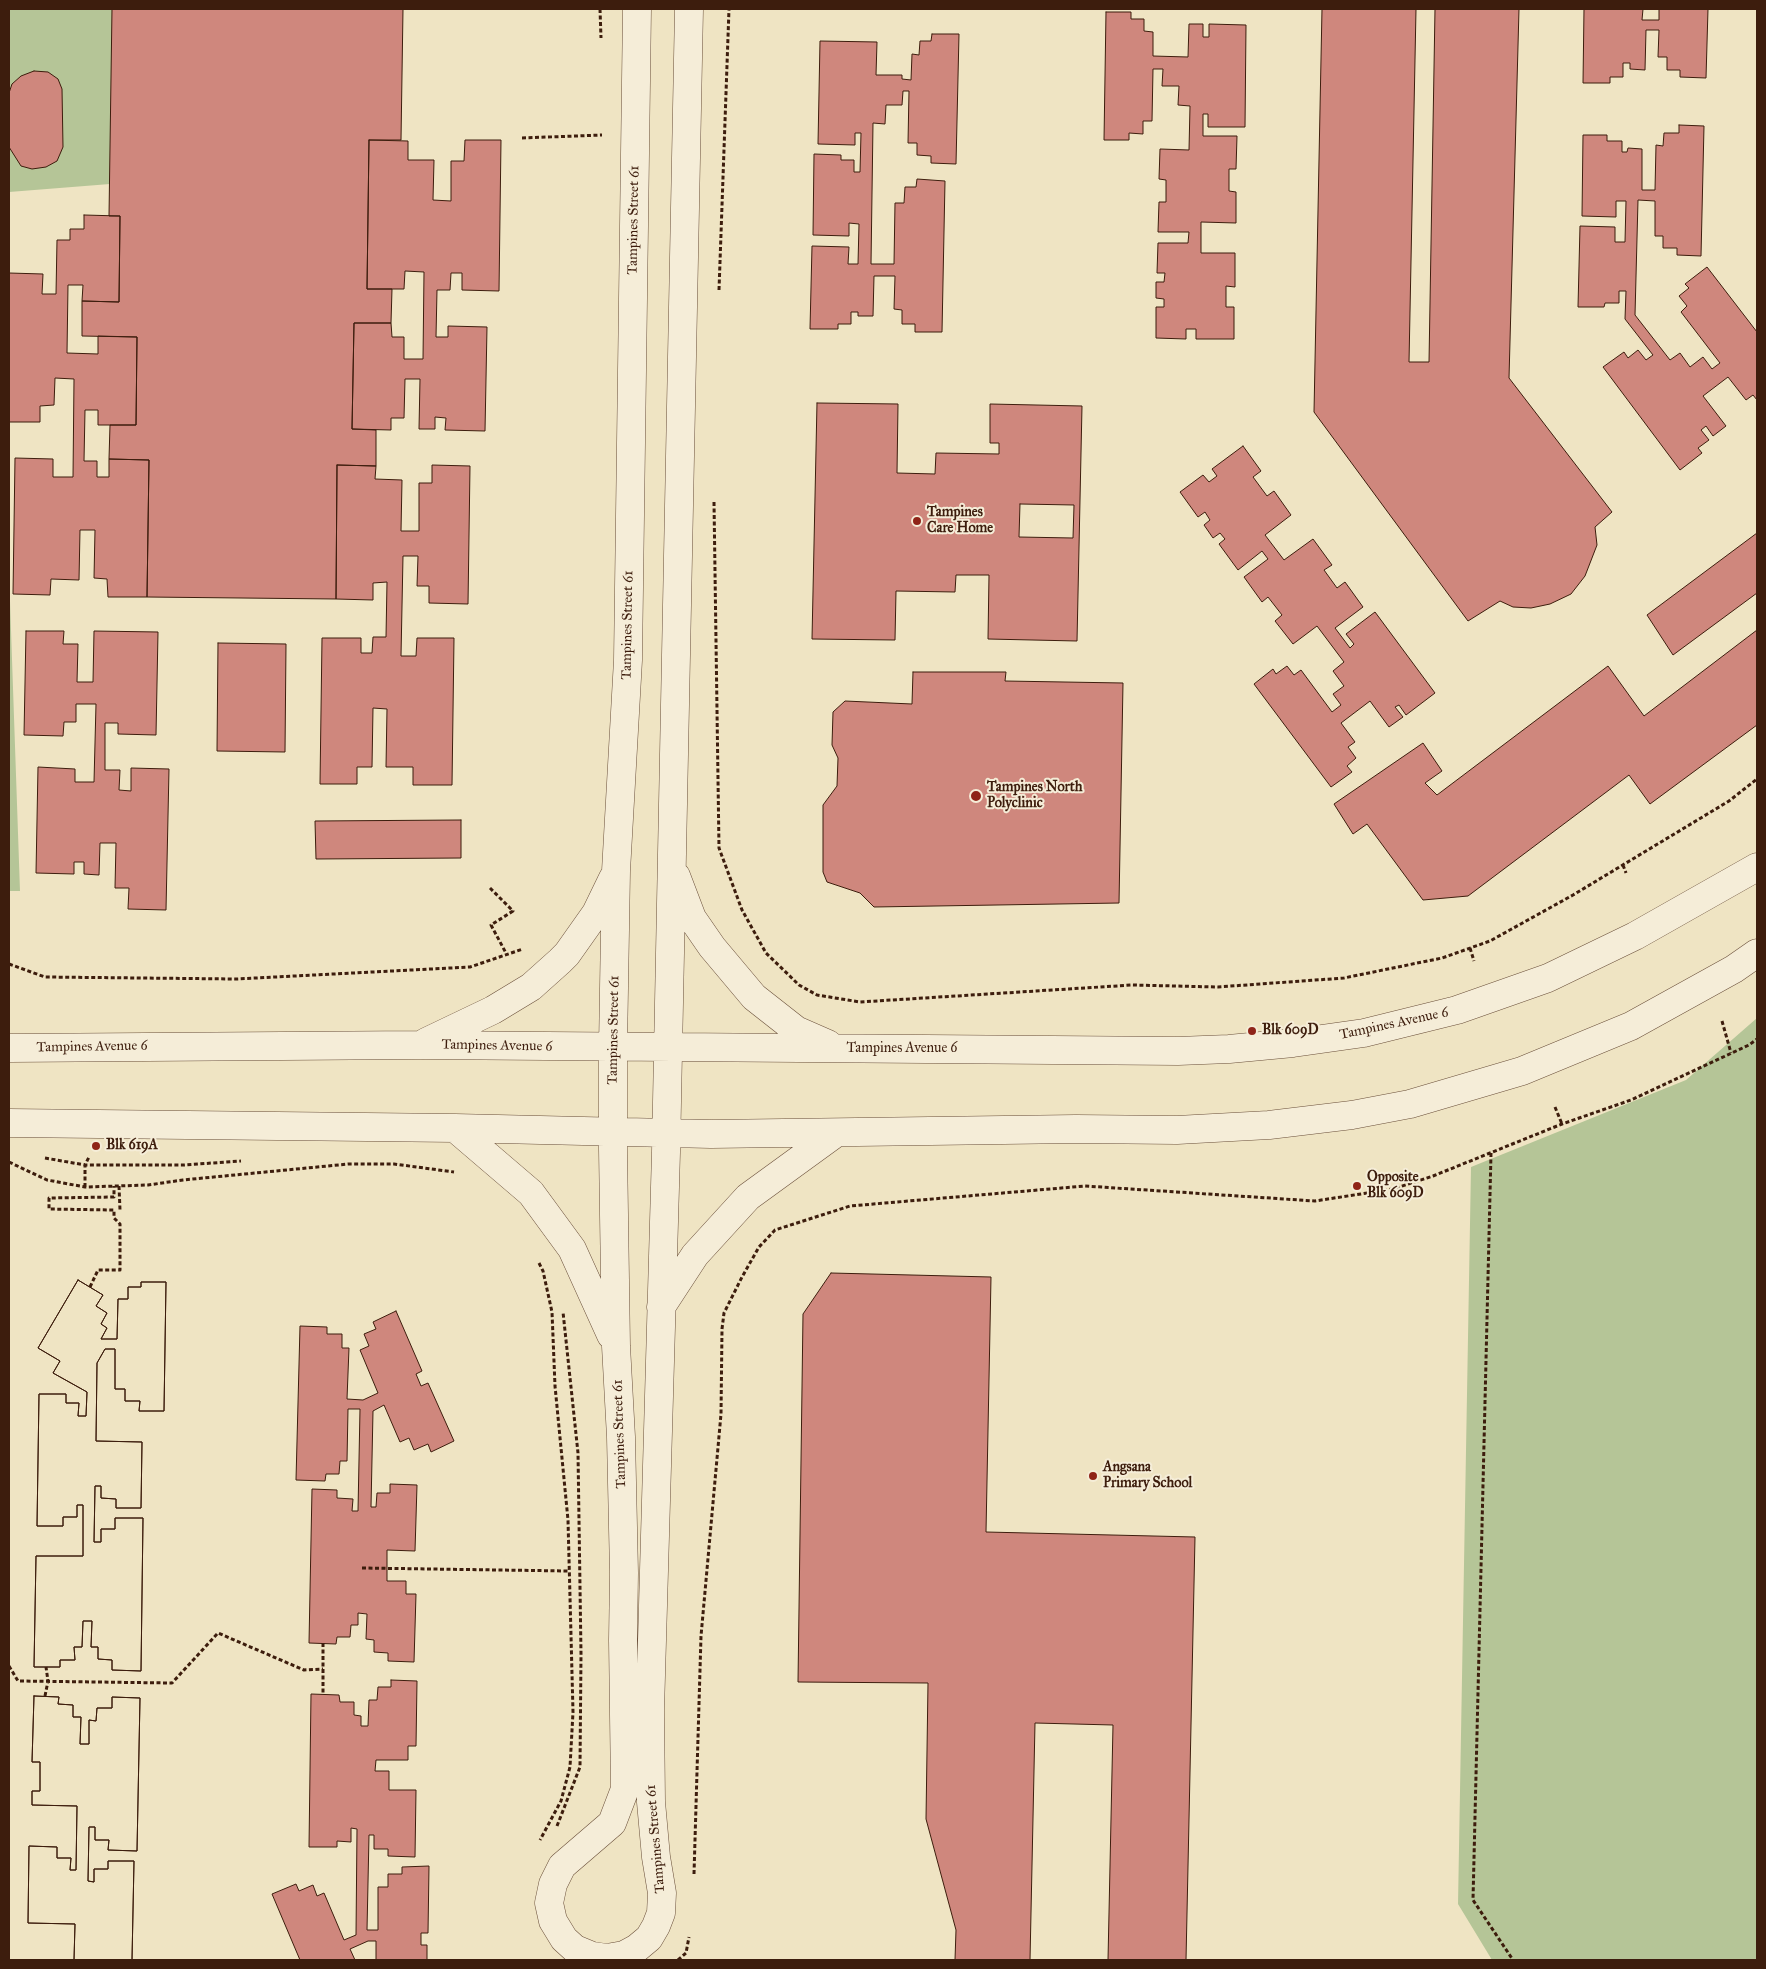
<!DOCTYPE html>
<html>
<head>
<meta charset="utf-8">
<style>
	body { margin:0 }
	#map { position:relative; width:1766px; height:1969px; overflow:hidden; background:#efe4c3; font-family:"IM FELL Great Primer",serif }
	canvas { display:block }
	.frame { position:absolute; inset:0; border:10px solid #3d1d0d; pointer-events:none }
</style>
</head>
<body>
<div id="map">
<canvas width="1766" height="1969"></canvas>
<div class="frame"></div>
</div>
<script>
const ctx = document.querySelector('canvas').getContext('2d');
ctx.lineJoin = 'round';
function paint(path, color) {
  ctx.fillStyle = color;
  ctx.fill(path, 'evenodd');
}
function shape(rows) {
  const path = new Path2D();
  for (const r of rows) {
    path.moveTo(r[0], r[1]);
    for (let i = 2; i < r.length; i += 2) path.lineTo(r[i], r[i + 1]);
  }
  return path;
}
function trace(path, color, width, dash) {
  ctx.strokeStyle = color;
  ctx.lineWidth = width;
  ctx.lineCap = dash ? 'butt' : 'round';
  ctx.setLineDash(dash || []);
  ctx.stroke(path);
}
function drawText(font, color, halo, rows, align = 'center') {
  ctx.font = font + ' "IM FELL Great Primer",serif';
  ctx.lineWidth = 4;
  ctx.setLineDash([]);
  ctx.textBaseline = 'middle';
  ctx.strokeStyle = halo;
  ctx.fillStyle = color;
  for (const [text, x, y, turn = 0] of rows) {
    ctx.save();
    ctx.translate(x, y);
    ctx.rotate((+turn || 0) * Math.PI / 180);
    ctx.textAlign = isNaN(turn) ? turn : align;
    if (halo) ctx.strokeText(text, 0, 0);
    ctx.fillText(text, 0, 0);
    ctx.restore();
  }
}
const green = shape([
	[9,9,10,10,114,9,110,184,9,192],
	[9,572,20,891,9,891],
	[1757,1018,1757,1960,1492,1960,1458,1904,1471,1167,1686,1080]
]);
const building = shape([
	[112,9,403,9,401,140,369,140,367,289,392,289,391,323,354,323,352,429,376,430,376,466,337,465,336,599,147,597,149,460,109,459,110,425,136,425,137,337,82,336,82,301,119,302,120,216,109,216,112,9],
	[1322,9,1416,9,1409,362,1429,362,1435,9,1519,9,1509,378,1612,512,1595,527,1597,545,1585,576,1571,594,1550,604,1531,608,1513,607,1500,601,1468,621,1314,412,1322,9],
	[1584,9,1643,9,1642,20,1659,20,1659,9,1708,9,1706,78,1680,77,1680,70,1667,70,1667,57,1658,57,1659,30,1646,30,1645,70,1630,69,1630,63,1623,63,1623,77,1610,77,1610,83,1583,83,1584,9],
	[1106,12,1131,12,1131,19,1144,19,1144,31,1153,32,1153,56,1188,57,1189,24,1203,24,1203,37,1209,37,1209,24,1246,25,1245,127,1208,127,1208,114,1203,114,1203,136,1237,136,1236,169,1229,169,1229,191,1236,192,1236,223,1201,222,1201,253,1235,253,1235,287,1226,286,1226,307,1234,307,1234,339,1196,339,1196,329,1186,329,1186,339,1156,338,1156,307,1164,307,1164,299,1156,298,1156,282,1164,282,1165,273,1157,273,1158,243,1188,243,1189,232,1158,232,1159,202,1166,202,1166,180,1159,179,1160,149,1189,150,1190,106,1178,105,1179,86,1162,86,1163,69,1153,69,1152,121,1143,121,1143,134,1129,133,1129,140,1104,140,1106,12],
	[932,34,959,34,956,164,931,163,931,156,917,155,917,143,908,143,909,91,903,91,902,105,886,105,885,124,873,123,871,264,894,264,895,203,904,203,905,187,916,187,917,179,945,181,942,332,915,332,915,324,902,324,902,310,894,309,895,276,874,276,873,316,858,316,858,312,851,312,851,324,838,324,838,329,810,329,812,246,849,247,848,264,858,264,859,224,849,223,849,236,813,235,814,154,841,155,841,160,854,160,854,172,860,172,861,133,855,133,855,145,818,144,820,41,877,42,876,75,902,75,902,79,911,80,912,54,919,55,920,41,931,41,932,34],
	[34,71,48,72,58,79,62,89,63,147,57,161,46,167,32,169,21,166,9,147,9,93,12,84,21,76,34,71],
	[1679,125,1704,126,1701,256,1677,255,1677,248,1663,248,1663,236,1655,236,1655,201,1638,200,1635,315,1670,360,1680,353,1690,367,1703,357,1712,369,1720,363,1681,312,1687,306,1679,296,1689,288,1685,284,1707,267,1757,332,1757,400,1753,395,1746,400,1728,377,1703,396,1726,426,1713,436,1706,426,1701,430,1709,440,1698,448,1702,453,1680,470,1603,367,1624,352,1628,358,1638,350,1646,360,1653,355,1625,319,1626,291,1619,291,1619,303,1605,303,1604,307,1578,307,1580,226,1615,227,1615,242,1625,242,1626,201,1616,201,1616,217,1582,216,1583,135,1607,135,1607,141,1622,141,1622,152,1627,152,1628,148,1642,149,1642,190,1655,190,1656,145,1663,146,1664,133,1679,133,1679,125],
	[369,140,408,141,408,160,434,160,433,200,451,201,451,161,464,161,465,140,501,140,499,291,462,290,462,273,451,273,450,290,437,290,436,337,448,337,448,326,487,327,485,431,445,430,446,418,435,417,435,429,419,429,420,379,405,379,404,418,391,418,391,430,352,429,354,323,391,323,392,337,404,337,404,359,423,359,424,272,405,271,404,289,367,289,369,140],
	[84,215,120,216,119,302,82,301,83,285,68,285,67,353,98,354,98,336,137,337,136,425,98,425,98,410,85,410,84,461,97,461,97,477,109,477,109,459,149,460,147,597,108,597,107,579,94,578,95,530,80,530,79,580,51,579,50,595,13,594,15,458,53,459,53,477,73,477,74,379,55,378,54,405,40,406,40,422,9,422,9,273,43,274,42,294,56,294,57,240,70,240,70,229,84,229,84,215],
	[817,403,898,404,897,473,935,474,936,453,999,454,999,443,990,443,990,404,1082,406,1077,641,988,639,989,575,956,575,955,592,896,591,895,640,812,639,817,403],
	[1020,504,1074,505,1073,538,1019,537,1020,504],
	[1243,446,1261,471,1253,477,1267,496,1274,491,1291,515,1265,535,1284,560,1313,539,1332,565,1324,570,1337,588,1345,582,1363,607,1335,628,1350,648,1354,644,1346,634,1375,612,1435,693,1406,715,1399,705,1395,707,1403,717,1389,727,1370,701,1341,723,1355,742,1348,747,1356,758,1347,766,1352,772,1331,787,1254,684,1273,669,1276,674,1287,666,1294,675,1301,670,1332,712,1341,705,1333,694,1344,686,1333,671,1344,662,1317,626,1293,644,1275,621,1282,615,1268,597,1262,602,1244,577,1268,559,1262,551,1238,570,1219,544,1225,539,1220,533,1213,538,1204,525,1210,520,1205,512,1198,517,1180,492,1203,475,1209,482,1217,476,1212,469,1243,446],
	[337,465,376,466,375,479,402,480,401,531,419,531,419,483,432,483,432,465,470,466,468,604,429,603,429,586,417,586,418,556,403,556,401,656,416,656,417,638,454,638,452,785,413,785,413,767,386,767,387,709,373,708,372,767,357,767,357,784,320,784,322,638,361,638,361,653,372,653,373,637,386,637,387,582,373,583,373,600,336,599,337,465],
	[1757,533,1757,593,1673,655,1647,615,1757,533],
	[1757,630,1757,725,1650,804,1629,775,1468,896,1423,900,1367,824,1353,834,1334,804,1423,743,1442,771,1425,783,1437,795,1608,666,1644,716,1757,630],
	[26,631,64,631,63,644,78,644,77,682,93,682,94,631,158,632,156,735,118,734,118,723,105,723,105,770,120,770,119,790,131,791,131,768,169,769,166,910,128,909,129,888,115,888,116,843,100,843,99,875,84,874,84,862,74,862,74,874,36,873,38,767,75,769,75,782,94,782,96,704,76,704,76,722,64,722,63,736,24,735,26,631],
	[218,643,286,644,285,752,217,751,218,643],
	[913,672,1006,672,1005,681,1123,683,1119,903,874,907,860,893,827,882,823,872,823,805,837,786,838,758,832,745,833,712,845,701,912,704,913,672],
	[461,820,461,858,316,859,315,821,461,820],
	[831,1273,991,1277,986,1532,1195,1537,1186,1960,1108,1960,1113,1725,1035,1723,1030,1960,955,1960,956,1930,926,1819,928,1683,798,1682,803,1314,831,1273],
	[78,1280,103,1295,96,1306,107,1313,101,1324,107,1328,101,1339,117,1339,118,1299,128,1299,128,1287,141,1287,141,1282,166,1282,164,1411,139,1411,140,1401,125,1401,125,1389,115,1389,115,1349,105,1349,97,1363,96,1441,142,1442,141,1508,116,1508,116,1499,101,1498,101,1486,95,1486,94,1542,101,1542,101,1529,115,1529,115,1518,143,1518,141,1671,112,1670,112,1660,98,1659,98,1647,91,1647,92,1621,83,1621,82,1647,74,1647,75,1660,60,1660,60,1667,34,1667,36,1556,83,1556,83,1505,77,1505,77,1517,63,1517,63,1526,37,1526,39,1394,66,1394,66,1403,79,1403,78,1416,86,1416,87,1392,53,1373,60,1361,38,1348,78,1280],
	[78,1280,103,1295,96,1306,107,1313,101,1324,107,1328,101,1339,117,1339,118,1299,128,1299,128,1287,141,1287,141,1282,166,1282,164,1411,139,1411,140,1401,125,1401,125,1389,115,1389,115,1349,105,1349,97,1363,96,1441,142,1442,141,1508,116,1508,116,1499,101,1498,101,1486,95,1486,94,1542,101,1542,101,1529,115,1529,115,1518,143,1518,141,1671,112,1670,112,1660,98,1659,98,1647,91,1647,92,1621,83,1621,82,1647,74,1647,75,1660,60,1660,60,1667,34,1667,36,1556,83,1556,83,1505,77,1505,77,1517,63,1517,63,1526,37,1526,39,1394,66,1394,66,1403,79,1403,78,1416,86,1416,87,1392,53,1373,60,1361,38,1348,78,1280],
	[396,1311,422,1371,416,1374,421,1386,428,1383,454,1441,431,1452,428,1444,414,1450,409,1438,400,1442,384,1405,373,1411,371,1507,376,1507,377,1493,390,1493,390,1484,417,1485,415,1551,387,1550,387,1581,406,1581,406,1594,416,1594,414,1662,388,1661,388,1653,374,1652,374,1640,366,1639,367,1614,358,1613,358,1625,351,1625,350,1637,337,1637,336,1644,309,1643,312,1489,337,1490,337,1498,353,1499,352,1511,358,1511,360,1409,348,1409,347,1461,340,1461,339,1474,326,1474,325,1481,296,1480,300,1326,327,1327,327,1334,342,1334,342,1348,349,1348,347,1399,363,1400,378,1393,360,1350,369,1346,364,1334,376,1329,373,1322,396,1311],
	[391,1680,417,1681,416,1746,408,1746,408,1760,376,1760,375,1771,389,1771,389,1790,416,1790,415,1857,388,1856,388,1849,374,1849,374,1835,369,1835,367,1930,378,1930,378,1887,388,1887,388,1874,402,1874,402,1867,429,1866,428,1933,421,1933,421,1945,427,1945,427,1960,376,1960,376,1941,368,1941,350,1949,355,1960,300,1960,272,1894,296,1884,299,1891,313,1885,317,1896,324,1893,344,1940,356,1935,357,1829,351,1828,351,1842,337,1841,337,1847,309,1847,311,1694,339,1695,340,1702,354,1702,354,1715,361,1716,361,1726,368,1726,369,1700,377,1700,378,1687,391,1687,391,1680],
	[34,1696,59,1697,58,1704,73,1705,73,1717,81,1717,80,1744,89,1744,89,1720,96,1721,97,1708,112,1708,112,1697,140,1698,137,1851,108,1850,109,1840,95,1840,95,1827,89,1827,88,1881,94,1882,94,1869,108,1869,108,1861,134,1861,132,1960,74,1960,75,1924,28,1923,29,1846,57,1847,57,1858,71,1858,70,1870,76,1870,77,1806,32,1805,32,1791,40,1791,40,1762,32,1762,34,1696],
	[34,1696,59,1697,58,1704,73,1705,73,1717,81,1717,80,1744,89,1744,89,1720,96,1721,97,1708,112,1708,112,1697,140,1698,137,1851,108,1850,109,1840,95,1840,95,1827,89,1827,88,1881,94,1882,94,1869,108,1869,108,1861,134,1861,132,1960,74,1960,75,1924,28,1923,29,1846,57,1847,57,1858,71,1858,70,1870,76,1870,77,1806,32,1805,32,1791,40,1791,40,1762,32,1762,34,1696]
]);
const path = shape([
	[600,9,601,38],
	[522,138,602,135],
	[719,290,729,9],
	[714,502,719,848,742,910,766,953,799,985,817,995,860,1002,1132,985,1218,987,1344,978,1442,958,1490,941,1573,895,1729,801,1757,779],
	[1623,865,1626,873],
	[490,888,513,911,491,925,507,955],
	[1470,948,1474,961],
	[9,964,45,977,236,979,470,967,523,949],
	[1722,1021,1731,1053],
	[1555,1107,1562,1124],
	[1491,1153,1473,1900,1513,1960],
	[45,1158,85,1165,184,1165,241,1161],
	[9,1162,47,1180,85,1187,148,1185,183,1180,348,1164,394,1164,454,1172],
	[119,1186,120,1210],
	[85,1187,85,1165,89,1157],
	[539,1263,543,1271,552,1312,555,1386,568,1520,573,1712,570,1767,561,1801,540,1840],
	[90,1287,98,1270,120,1270,120,1224,114,1218,114,1210,49,1209,49,1198,114,1197,114,1186],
	[362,1568,569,1571],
	[323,1643,323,1695],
	[9,1666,18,1681,172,1683,218,1633,304,1670,323,1669],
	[45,1696,48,1681,46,1667],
	[557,1826,580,1767,581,1654,578,1453,563,1312],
	[694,1874,701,1636,721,1414,722,1329,724,1313,742,1277,759,1247,775,1230,850,1206,1085,1186,1315,1201,1393,1189,1433,1176,1562,1124,1631,1100,1749,1045,1757,1039],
	[678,1960,686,1953,689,1937]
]);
const minor = shape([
	[637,9,628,660,616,871,613,1047,613,1149,616,1346,621,1437,624,1573,623,1640,625,1789,612,1823,562,1866,553,1884,549,1903,553,1921,564,1939,575,1949,592,1956,607,1958,624,1955,637,1948,649,1938,656,1926,661,1913,662,1893,656,1857,651,1802,650,1710,666,1152,689,9],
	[676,876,692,918,712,947,754,997,796,1030,828,1044],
	[426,1042,493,1010,531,987,560,961,567,954,596,913,613,878],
	[9,1048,420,1045,1178,1051,1229,1049,1293,1043,1364,1033,1457,1010,1548,978,1635,936,1757,867],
	[9,1123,455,1128,711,1134,1076,1129,1177,1130,1269,1125,1352,1115,1410,1104,1522,1071,1631,1026,1734,969,1757,953],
	[455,1128,531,1193,572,1249,611,1335],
	[661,1307,695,1255,748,1197,836,1133]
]);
const markers = [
	[917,521,5,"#8f2418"],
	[976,796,6,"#8f2418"],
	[1252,1031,5,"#8f2418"],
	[96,1146,5,"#8f2418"],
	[1357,1186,5,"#8f2418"],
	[1093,1476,5,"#8f2418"]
];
const streetNames = [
	["Tampines Street 61",634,220,-89],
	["Tampines Street 61",628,625,-89],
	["Tampines Avenue 6",1394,1024,-12],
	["Tampines Street 61",614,1030,-89],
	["Tampines Avenue 6",497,1046,1],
	["Tampines Avenue 6",92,1047,-1],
	["Tampines Avenue 6",902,1049],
	["Tampines Street 61",620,1434,-92],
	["Tampines Street 61",656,1839,-95]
];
const poiNames = [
	["Tampines",927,513],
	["Care Home",927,529],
	["Tampines North",987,788],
	["Polyclinic",987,804],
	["Blk 609D",1262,1031],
	["Blk 619A",106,1146],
	["Opposite",1367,1178],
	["Blk 609D",1367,1194],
	["Angsana",1103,1468],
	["Primary School",1103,1484]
];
paint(green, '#b5c597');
paint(building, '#cf877d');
trace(building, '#3d1d0d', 1);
trace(minor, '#6a4f3a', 29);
trace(path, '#3d1d0d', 3, [4, 2.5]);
trace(minor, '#f5edd8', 28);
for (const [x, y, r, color] of markers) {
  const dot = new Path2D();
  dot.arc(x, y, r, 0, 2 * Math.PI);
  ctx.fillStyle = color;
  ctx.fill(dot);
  trace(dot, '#f5edd8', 2);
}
drawText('14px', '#3d1d0d', '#f5edd8', streetNames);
drawText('bold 14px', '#3d1d0d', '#f5edd8', poiNames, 'left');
</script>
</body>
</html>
